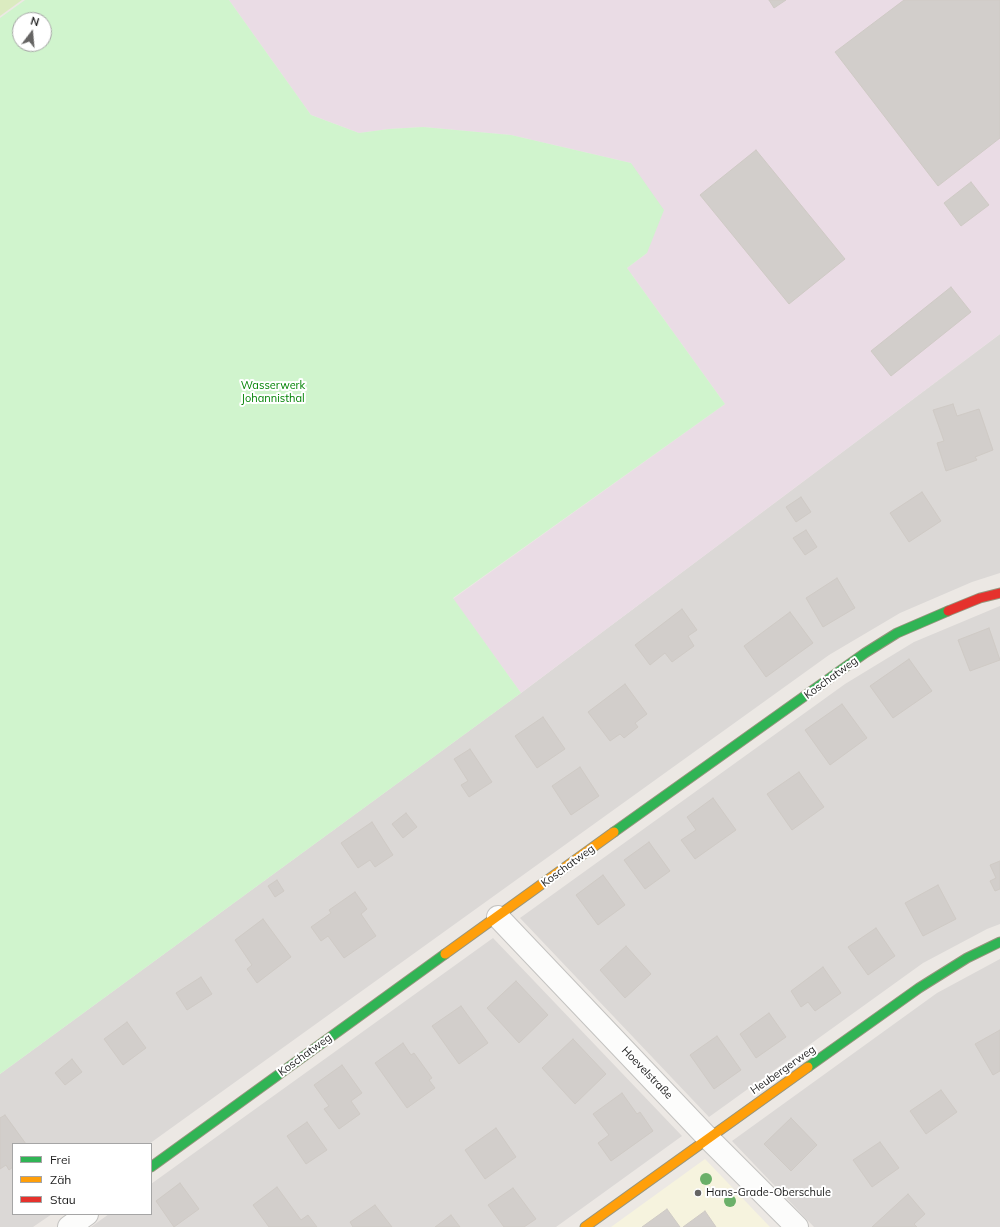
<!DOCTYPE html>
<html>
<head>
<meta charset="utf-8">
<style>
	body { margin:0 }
	#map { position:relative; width:1000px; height:1227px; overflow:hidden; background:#ece8e4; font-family:Mulish,sans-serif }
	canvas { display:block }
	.legend { position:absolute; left:12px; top:1143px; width:140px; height:72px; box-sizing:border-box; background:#fff; border:1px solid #a5a5a5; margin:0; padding:5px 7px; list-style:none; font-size:12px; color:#1d1d1d }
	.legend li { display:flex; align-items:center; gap:8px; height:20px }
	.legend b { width:20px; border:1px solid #a5a5a5 }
	.north { position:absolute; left:12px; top:12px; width:40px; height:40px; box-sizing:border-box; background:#fff; border:1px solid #a5a5a5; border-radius:50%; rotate:16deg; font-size:11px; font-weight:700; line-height:16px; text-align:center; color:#1d1d1d }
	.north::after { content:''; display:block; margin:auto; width:14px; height:18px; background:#656463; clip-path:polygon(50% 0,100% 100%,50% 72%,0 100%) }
</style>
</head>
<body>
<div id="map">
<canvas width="1000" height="1227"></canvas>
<ul class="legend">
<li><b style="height:5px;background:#30b455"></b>Frei</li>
<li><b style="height:5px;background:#ff9f0a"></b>Zäh</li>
<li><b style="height:5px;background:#e5322d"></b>Stau</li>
</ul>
<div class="north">N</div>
</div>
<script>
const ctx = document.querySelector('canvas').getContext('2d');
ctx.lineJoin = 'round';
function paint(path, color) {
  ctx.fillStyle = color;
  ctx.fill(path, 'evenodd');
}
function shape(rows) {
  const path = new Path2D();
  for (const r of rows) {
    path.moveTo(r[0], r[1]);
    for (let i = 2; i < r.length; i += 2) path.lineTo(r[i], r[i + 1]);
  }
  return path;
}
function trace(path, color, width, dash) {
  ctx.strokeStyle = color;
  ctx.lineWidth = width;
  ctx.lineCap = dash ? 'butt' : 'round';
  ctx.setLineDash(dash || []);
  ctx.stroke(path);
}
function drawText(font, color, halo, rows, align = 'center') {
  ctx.font = font + ' Mulish,sans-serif';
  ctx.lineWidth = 4;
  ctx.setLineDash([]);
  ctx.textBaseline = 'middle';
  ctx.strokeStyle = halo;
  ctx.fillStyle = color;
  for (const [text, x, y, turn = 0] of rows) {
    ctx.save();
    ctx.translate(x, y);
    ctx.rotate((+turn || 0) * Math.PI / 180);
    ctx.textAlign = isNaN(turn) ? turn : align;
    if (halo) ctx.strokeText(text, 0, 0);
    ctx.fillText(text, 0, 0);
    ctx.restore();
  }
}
const residential = shape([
	[1000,334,1000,573,972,582,900,613,829,655,149,1144,13,1144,13,1214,52,1214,33,1227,0,1227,0,1074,521,693],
	[1000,606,1000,924,987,929,923,963,709,1117,520,918,845,684,914,642],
	[493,938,682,1136,556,1227,91,1227,109,1214,151,1214,151,1184],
	[1000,959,1000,1227,814,1227,732,1141,937,993]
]);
const industrial = shape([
	[229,0,1000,0,1000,334,521,693,453,599,725,404,627,268,647,253,631,163,511,135,423,127,389,129,359,133,311,115]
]);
const education = shape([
	[705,1159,770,1227,611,1227]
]);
const grass = shape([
	[0,0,22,0,0,16]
]);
const park = shape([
	[25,0,229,0,311,115,359,133,389,129,423,127,511,135,631,163,664,210,647,253,627,268,725,404,453,598,521,693,0,1074,0,18],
	[20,20,44,20,44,44,20,44]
]);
const building = shape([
	[769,0,786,0,774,8,769,0],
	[904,0,1000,0,1000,138,938,186,835,52,904,0],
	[756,150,845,259,789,304,700,195,756,150],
	[971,182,989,205,961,226,944,203,971,182],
	[951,287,971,312,891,376,871,351,951,287],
	[953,404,957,416,979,409,993,450,975,457,977,460,946,471,937,443,944,441,933,410,953,404],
	[922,492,941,521,909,542,890,513,922,492],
	[801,497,811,512,796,522,786,507,801,497],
	[806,530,817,547,805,555,793,538,806,530],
	[837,578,855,608,823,627,806,598,837,578],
	[682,609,697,630,688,636,694,646,672,662,665,653,650,665,635,645,682,609],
	[790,612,813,643,766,677,744,646,790,612],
	[989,628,1000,660,970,671,958,640,989,628],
	[909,659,932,691,893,718,870,686,909,659],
	[625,684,647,714,635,723,638,727,624,738,620,734,610,741,588,712,625,684],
	[842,704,867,738,830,765,805,730,842,704],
	[543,717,565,749,537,768,515,736,543,717],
	[470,749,492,782,469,797,461,785,468,781,454,759,470,749],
	[580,767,599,796,571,815,552,786,580,767],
	[799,772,824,807,792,830,767,794,799,772],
	[713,798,736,830,695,859,681,840,696,830,687,817,713,798],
	[406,813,417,827,403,838,392,824,406,813],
	[372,822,393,855,375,867,370,860,358,868,341,843,372,822],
	[649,842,670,871,645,889,624,860,649,842],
	[1000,861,1000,889,995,891,990,881,996,878,990,865,1000,861],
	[603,875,625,905,598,925,576,895,603,875],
	[277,880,284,891,275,897,268,886,277,880],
	[938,885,956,919,923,936,905,903,938,885],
	[355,892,367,909,361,914,376,936,344,958,328,936,321,941,311,927,331,913,329,910,355,892],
	[263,919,291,957,257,983,247,969,252,965,235,940,263,919],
	[876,928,895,956,868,975,848,947,876,928],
	[626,946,651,974,625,998,600,970,626,946],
	[823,967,841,993,815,1011,808,1002,801,1007,791,991,823,967],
	[201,977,212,994,187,1010,176,993,201,977],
	[516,981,548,1015,519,1043,487,1008,516,981],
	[461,1006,488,1043,459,1064,432,1026,461,1006],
	[769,1013,786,1037,756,1058,740,1034,769,1013],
	[127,1022,146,1048,123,1065,104,1039,127,1022],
	[1000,1030,1000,1071,993,1075,975,1044,1000,1030],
	[717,1036,741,1070,714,1089,690,1055,717,1036],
	[573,1039,606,1074,575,1104,542,1068,573,1039],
	[403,1043,411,1055,414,1053,432,1078,429,1080,435,1088,407,1108,375,1063,403,1043],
	[72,1059,82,1072,65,1085,55,1073,72,1059],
	[342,1065,362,1093,351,1101,360,1114,339,1129,324,1109,329,1106,314,1085,342,1065],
	[941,1090,957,1112,926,1134,910,1111,941,1090],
	[622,1093,637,1114,640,1112,653,1131,611,1161,598,1143,609,1135,593,1114,622,1093],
	[5,1115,26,1144,13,1144,13,1167,9,1170,6,1165,0,1169,0,1118,5,1115],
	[791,1118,817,1145,791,1171,764,1144,791,1118],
	[307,1122,327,1150,306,1164,287,1136,307,1122],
	[496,1128,516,1157,485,1179,465,1150,496,1128],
	[880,1142,899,1168,872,1187,853,1160,880,1142],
	[180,1183,199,1209,174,1227,156,1201,180,1183],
	[277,1187,301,1220,308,1215,317,1227,269,1227,253,1205,277,1187],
	[513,1188,536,1219,524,1227,504,1227,488,1205,513,1188],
	[908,1194,925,1214,914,1224,917,1227,872,1227,908,1194],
	[375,1205,392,1227,353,1227,350,1222,375,1205],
	[667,1209,680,1227,642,1227,667,1209],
	[705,1211,716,1227,683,1227,705,1211],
	[451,1215,460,1227,435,1227,451,1215]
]);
const street = shape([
	[498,917,708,1138,797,1227],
	[69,1227,87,1214]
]);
const fast = shape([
	[614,832,865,653,897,633,948,611],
	[808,1067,919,988,967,958,1000,942],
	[151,1167,445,954]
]);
const slow = shape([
	[445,954,614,832],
	[585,1227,808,1067]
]);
const jam = shape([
	[948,611,980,598,1000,593]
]);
const trees = [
	[706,1179],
	[730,1201]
];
const markers = [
	[698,1193,4,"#656463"]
];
const parkNames = [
	["Wasserwerk",273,386],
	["Johannisthal",273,399]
];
const streetNames = [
	["Koschatweg",831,678,-36],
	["Koschatweg",568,866,-36],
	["Koschatweg",305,1055,-36],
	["Heubergerweg",783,1070,-35],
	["Hoevelstraße",647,1073,46]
];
const poiNames = [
	["Hans-Grade-Oberschule",706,1193]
];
paint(residential, '#dbd8d6');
paint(industrial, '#eadce5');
paint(education, '#f6f3de');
paint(grass, '#dbebc0');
paint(park, '#d0f4cd');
paint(building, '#d2cecb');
trace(building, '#cfcac5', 1);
trace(street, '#c4c3c1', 24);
trace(fast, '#96947c', 11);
trace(slow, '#96947c', 11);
trace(jam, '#96947c', 11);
trace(street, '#fcfcfb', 22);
trace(fast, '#30b455', 9);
trace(slow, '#ff9f0a', 9);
trace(jam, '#e5322d', 9);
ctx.fillStyle = '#6bb069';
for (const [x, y] of trees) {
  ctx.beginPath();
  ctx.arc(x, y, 6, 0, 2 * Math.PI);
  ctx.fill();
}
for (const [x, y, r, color] of markers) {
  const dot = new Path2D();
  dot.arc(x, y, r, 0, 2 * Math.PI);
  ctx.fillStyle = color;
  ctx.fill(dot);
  trace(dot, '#fff', 1.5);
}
drawText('11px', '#028304', '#fff', parkNames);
drawText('11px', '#1d1d1d', '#fff', streetNames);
drawText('11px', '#1d1d1d', '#fff', poiNames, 'left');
</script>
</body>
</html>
